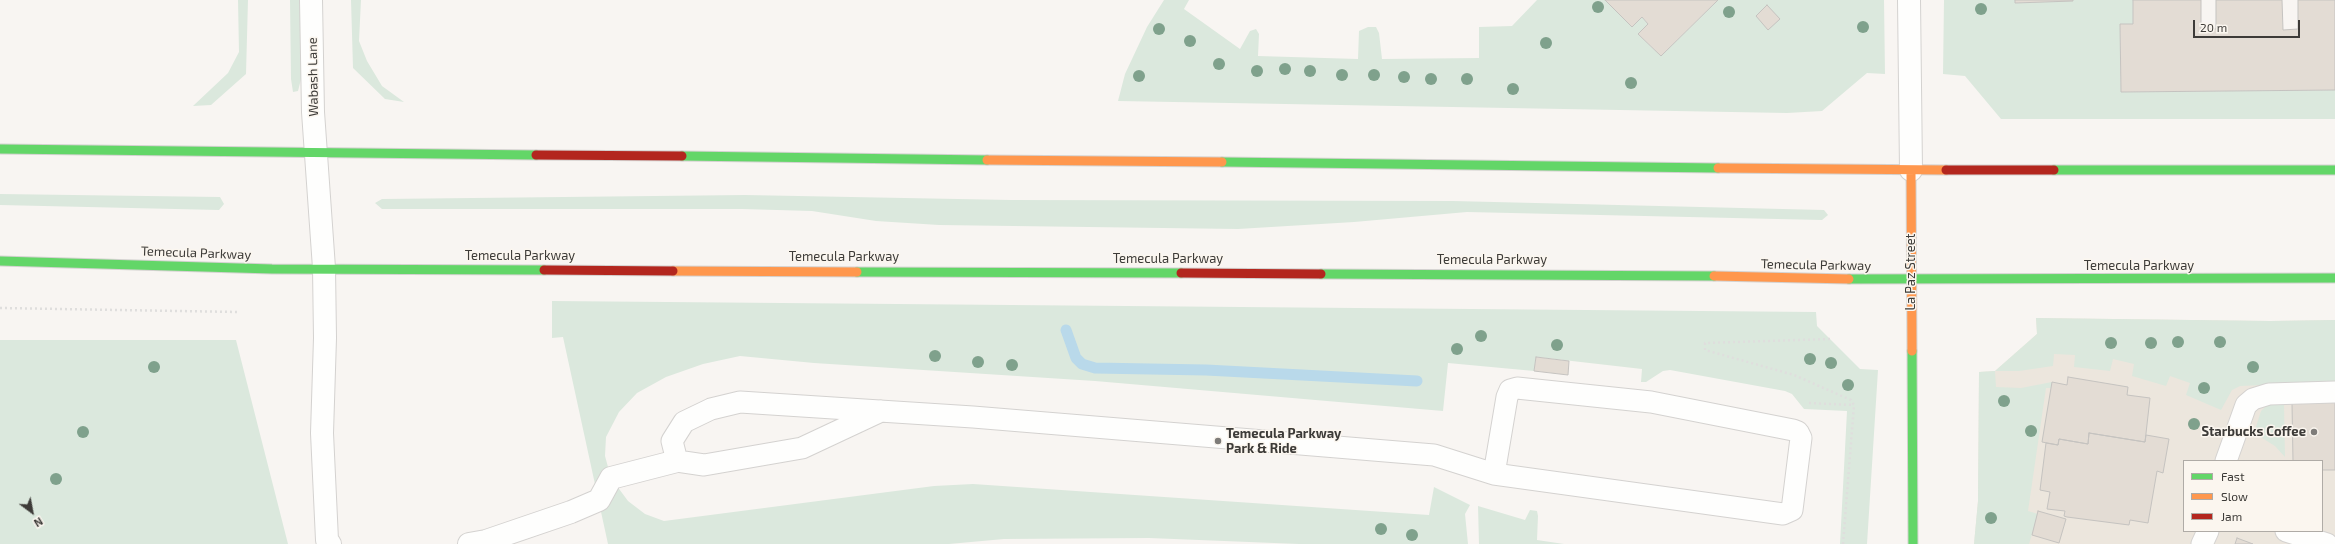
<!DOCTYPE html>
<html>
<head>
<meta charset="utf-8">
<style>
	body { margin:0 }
	#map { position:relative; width:2335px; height:544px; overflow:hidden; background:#f8f5f2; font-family:"Exo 2",sans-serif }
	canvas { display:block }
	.legend { position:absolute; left:2183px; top:460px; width:140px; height:72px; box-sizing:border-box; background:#fbf6ef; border:1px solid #afaba6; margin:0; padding:5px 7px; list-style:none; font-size:12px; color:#3d3b38 }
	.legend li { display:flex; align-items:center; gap:8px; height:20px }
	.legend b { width:20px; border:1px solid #afaba6 }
	.north { position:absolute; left:12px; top:492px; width:40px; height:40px; -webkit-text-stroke:3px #fbf6ef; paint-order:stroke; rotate:148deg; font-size:11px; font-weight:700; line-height:16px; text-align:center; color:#3d3b38 }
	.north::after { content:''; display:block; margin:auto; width:14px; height:18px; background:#3d3b38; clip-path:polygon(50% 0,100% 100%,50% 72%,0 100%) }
	.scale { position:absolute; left:2193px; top:20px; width:107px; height:18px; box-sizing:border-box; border:2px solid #3d3b38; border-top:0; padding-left:5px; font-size:12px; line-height:14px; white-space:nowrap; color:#3d3b38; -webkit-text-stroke:3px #fbf6ef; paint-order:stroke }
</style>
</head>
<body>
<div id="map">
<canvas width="2335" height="544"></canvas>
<ul class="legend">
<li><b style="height:5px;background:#63d668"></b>Fast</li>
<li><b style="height:5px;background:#ff974d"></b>Slow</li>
<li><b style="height:5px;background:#b3261e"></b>Jam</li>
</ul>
<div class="north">N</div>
<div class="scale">20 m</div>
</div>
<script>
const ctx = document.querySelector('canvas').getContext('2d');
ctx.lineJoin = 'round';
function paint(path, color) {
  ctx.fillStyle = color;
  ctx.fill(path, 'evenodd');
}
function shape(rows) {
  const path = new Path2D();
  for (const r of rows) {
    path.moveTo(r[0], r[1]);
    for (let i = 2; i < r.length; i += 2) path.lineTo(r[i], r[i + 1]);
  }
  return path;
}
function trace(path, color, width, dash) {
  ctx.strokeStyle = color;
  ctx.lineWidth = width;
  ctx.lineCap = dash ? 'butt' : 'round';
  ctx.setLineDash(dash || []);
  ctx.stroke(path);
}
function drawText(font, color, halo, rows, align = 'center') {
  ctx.font = font + ' "Exo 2",sans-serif';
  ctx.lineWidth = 3;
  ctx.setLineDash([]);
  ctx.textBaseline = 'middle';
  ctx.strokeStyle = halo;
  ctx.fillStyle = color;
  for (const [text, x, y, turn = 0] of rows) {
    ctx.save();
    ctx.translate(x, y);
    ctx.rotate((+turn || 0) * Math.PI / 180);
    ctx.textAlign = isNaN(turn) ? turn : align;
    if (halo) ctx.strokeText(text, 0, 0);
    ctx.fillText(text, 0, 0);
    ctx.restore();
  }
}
const built = shape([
	[2036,318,2270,321,2335,320,2335,544,1974,544,1978,501,1979,372,1995,371,2037,334],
	[2184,461,2322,461,2322,531,2184,531]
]);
const green = shape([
	[238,0,248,0,246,74,211,105,193,106,228,73,239,52],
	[290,0,301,0,301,79,298,91,293,92,291,79],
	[351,0,361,0,359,41,367,61,382,86,404,102,385,99,353,68],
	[1164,0,1189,0,1184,9,1240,49,1250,31,1256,29,1259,34,1258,56,1358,59,1359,31,1368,27,1376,27,1379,33,1382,59,1479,58,1479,27,1512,26,1537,0,1605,0,1632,27,1642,17,1648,24,1638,34,1661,56,1718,0,1884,0,1885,74,1867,73,1822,111,1787,113,1118,101,1125,74,1147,27],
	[1944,0,2015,0,2016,3,2073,0,2133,0,2133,24,2120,24,2121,92,2335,90,2335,119,2001,119,1965,76,1943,74],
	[0,194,220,197,224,204,219,210,0,205],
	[745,195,1011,200,1453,201,1824,210,1828,215,1822,220,1467,212,1354,222,1238,229,939,225,876,221,812,211,742,209,382,209,375,203,382,199],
	[552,301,1816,312,1817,326,1860,369,1878,370,1867,544,1840,544,1847,411,1804,409,1792,394,1785,391,1670,370,1663,371,1646,382,1641,382,1642,369,1537,357,1534,371,1448,363,1443,411,1095,381,814,363,740,356,703,364,666,377,637,393,619,412,606,437,605,456,611,478,628,501,645,514,664,521,934,486,973,484,1429,515,1434,487,1470,505,1465,514,1468,544,1299,544,1149,538,1004,539,949,544,608,544,563,337,552,338],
	[2036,318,2270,321,2335,320,2335,382,2240,386,2232,390,2221,410,2186,395,2190,383,2170,376,2166,386,2132,376,2134,364,2113,359,2110,371,2074,367,2075,355,2054,354,2053,366,2019,371,1995,371,1996,387,2021,388,2052,382,2051,388,2046,388,2028,511,2038,514,2029,544,1974,544,1978,501,1979,372,1995,371,2037,334],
	[0,340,236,340,288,544,0,544],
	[2274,403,2284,404,2285,457,2275,446,2254,433,2261,411,2267,405],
	[1478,506,1525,520,1530,510,1537,511,1538,516,1537,540,1564,544,1479,544]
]);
const stream = shape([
	[1066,330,1076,358,1082,364,1095,368,1206,370,1417,381]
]);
const building = shape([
	[1605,0,1718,0,1661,56,1638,34,1648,24,1642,17,1632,27,1605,0],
	[2015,0,2073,0,2073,1,2015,3,2015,0],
	[2133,0,2201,0,2201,29,2216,29,2216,0,2282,0,2283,30,2298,29,2298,0,2335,0,2335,90,2121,92,2120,24,2133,24,2133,0],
	[1767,5,1780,19,1768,30,1756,16,1767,5],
	[1536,357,1569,361,1568,375,1534,371,1536,357],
	[2068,377,2128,387,2127,395,2150,398,2145,442,2089,433,2088,444,2059,439,2058,445,2042,442,2052,382,2067,385,2068,377],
	[2335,399,2335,470,2322,470,2322,461,2293,461,2292,403,2335,399],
	[2089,433,2145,442,2146,435,2169,439,2163,473,2157,471,2148,523,2130,520,2129,525,2067,517,2064,516,2065,511,2047,509,2050,492,2040,490,2046,443,2058,445,2059,439,2088,444,2089,433],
	[2038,511,2066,519,2059,543,2032,535,2038,511],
	[2237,538,2253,544,2235,544,2237,538]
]);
const path = shape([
	[0,308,238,312],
	[1830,339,1705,343,1705,350,1794,375,1851,400,1854,405,1843,544],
	[1809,403,1854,405]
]);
const lane = shape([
	[881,411,802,448,704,465,677,461,672,441,684,422,711,409,740,402,973,417,1434,455,1494,474,1783,514,1792,510,1801,438,1798,432,1793,430,1651,402,1517,388,1510,390,1507,397,1494,474],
	[2226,461,2246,405,2253,399,2269,394,2335,392],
	[2286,531,2327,544],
	[2202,544,2208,531]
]);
const street = shape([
	[311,0,313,112,324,268,325,338,322,433,327,540,330,544],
	[1909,0,1911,170],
	[469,544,486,541,571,512,599,500,611,478,677,461]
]);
const fast = shape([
	[0,149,536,155],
	[682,156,987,160],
	[1222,162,1718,168],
	[2054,170,2335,170],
	[0,261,272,269,544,270],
	[857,272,1181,273],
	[1321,274,1714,276],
	[1849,279,2335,278],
	[1912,351,1913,544]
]);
const slow = shape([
	[987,160,1222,162],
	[1718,168,1946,170],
	[1911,170,1912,351],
	[673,271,857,272],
	[1714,276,1849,279]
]);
const jam = shape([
	[536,155,682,156],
	[1946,170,2054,170],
	[544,270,673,271],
	[1181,273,1321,274]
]);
const trees = [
	[1598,7],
	[1981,9],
	[1729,12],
	[1863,27],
	[1159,29],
	[1190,41],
	[1546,43],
	[1219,64],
	[1285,69],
	[1257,71],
	[1310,71],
	[1342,75],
	[1374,75],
	[1139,76],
	[1404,77],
	[1431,79],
	[1467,79],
	[1631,83],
	[1513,89],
	[1481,336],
	[2178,342],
	[2220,342],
	[2111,343],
	[2151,343],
	[1557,345],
	[1457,349],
	[935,356],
	[1810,359],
	[978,362],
	[1831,363],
	[1012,365],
	[154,367],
	[2253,367],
	[1848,385],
	[2204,388],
	[2004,401],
	[2194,424],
	[2031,431],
	[83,432],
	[56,479],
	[1991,518],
	[1381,529],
	[1412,535]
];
const markers = [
	[2314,432,4,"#7e7c79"],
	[1218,441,4,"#7e7c79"]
];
const streetNames = [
	["Wabash Lane",313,77,-91],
	["Temecula Parkway",196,253,2],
	["Temecula Parkway",520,256],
	["Temecula Parkway",844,257],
	["Temecula Parkway",1168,259],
	["Temecula Parkway",1492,260],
	["Temecula Parkway",1816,265,1],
	["Temecula Parkway",2139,266],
	["La Paz Street",1911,272,-90]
];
const poiNames = [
	["Starbucks Coffee",2306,432],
	["Temecula Parkway",1226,434,"left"],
	["Park & Ride",1226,449,"left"]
];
paint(built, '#ece6dd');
paint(green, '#dbe8dd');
trace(stream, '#b9d9ea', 11);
paint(building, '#e3dcd4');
trace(building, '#c5c3c0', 1);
trace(lane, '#d4d2d0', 23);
trace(street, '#d4d2d0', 24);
trace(fast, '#d4d2d0', 11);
trace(slow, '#d4d2d0', 11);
trace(jam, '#d4d2d0', 11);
trace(path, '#dfdedd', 2.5, [2, 3]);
trace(lane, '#fefefd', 21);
trace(street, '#fefefd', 22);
trace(fast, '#63d668', 9);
trace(slow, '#ff974d', 9);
trace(jam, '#b3261e', 9);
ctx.fillStyle = '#7fa18c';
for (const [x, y] of trees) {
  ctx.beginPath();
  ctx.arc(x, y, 6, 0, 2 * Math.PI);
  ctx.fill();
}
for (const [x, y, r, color] of markers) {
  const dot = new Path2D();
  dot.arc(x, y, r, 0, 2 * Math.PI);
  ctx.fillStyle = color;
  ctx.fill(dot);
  trace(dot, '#fbf6ef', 1.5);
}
drawText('13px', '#3d3b38', '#fbf6ef', streetNames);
drawText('bold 13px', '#3d3b38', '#fbf6ef', poiNames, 'right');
</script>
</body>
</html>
